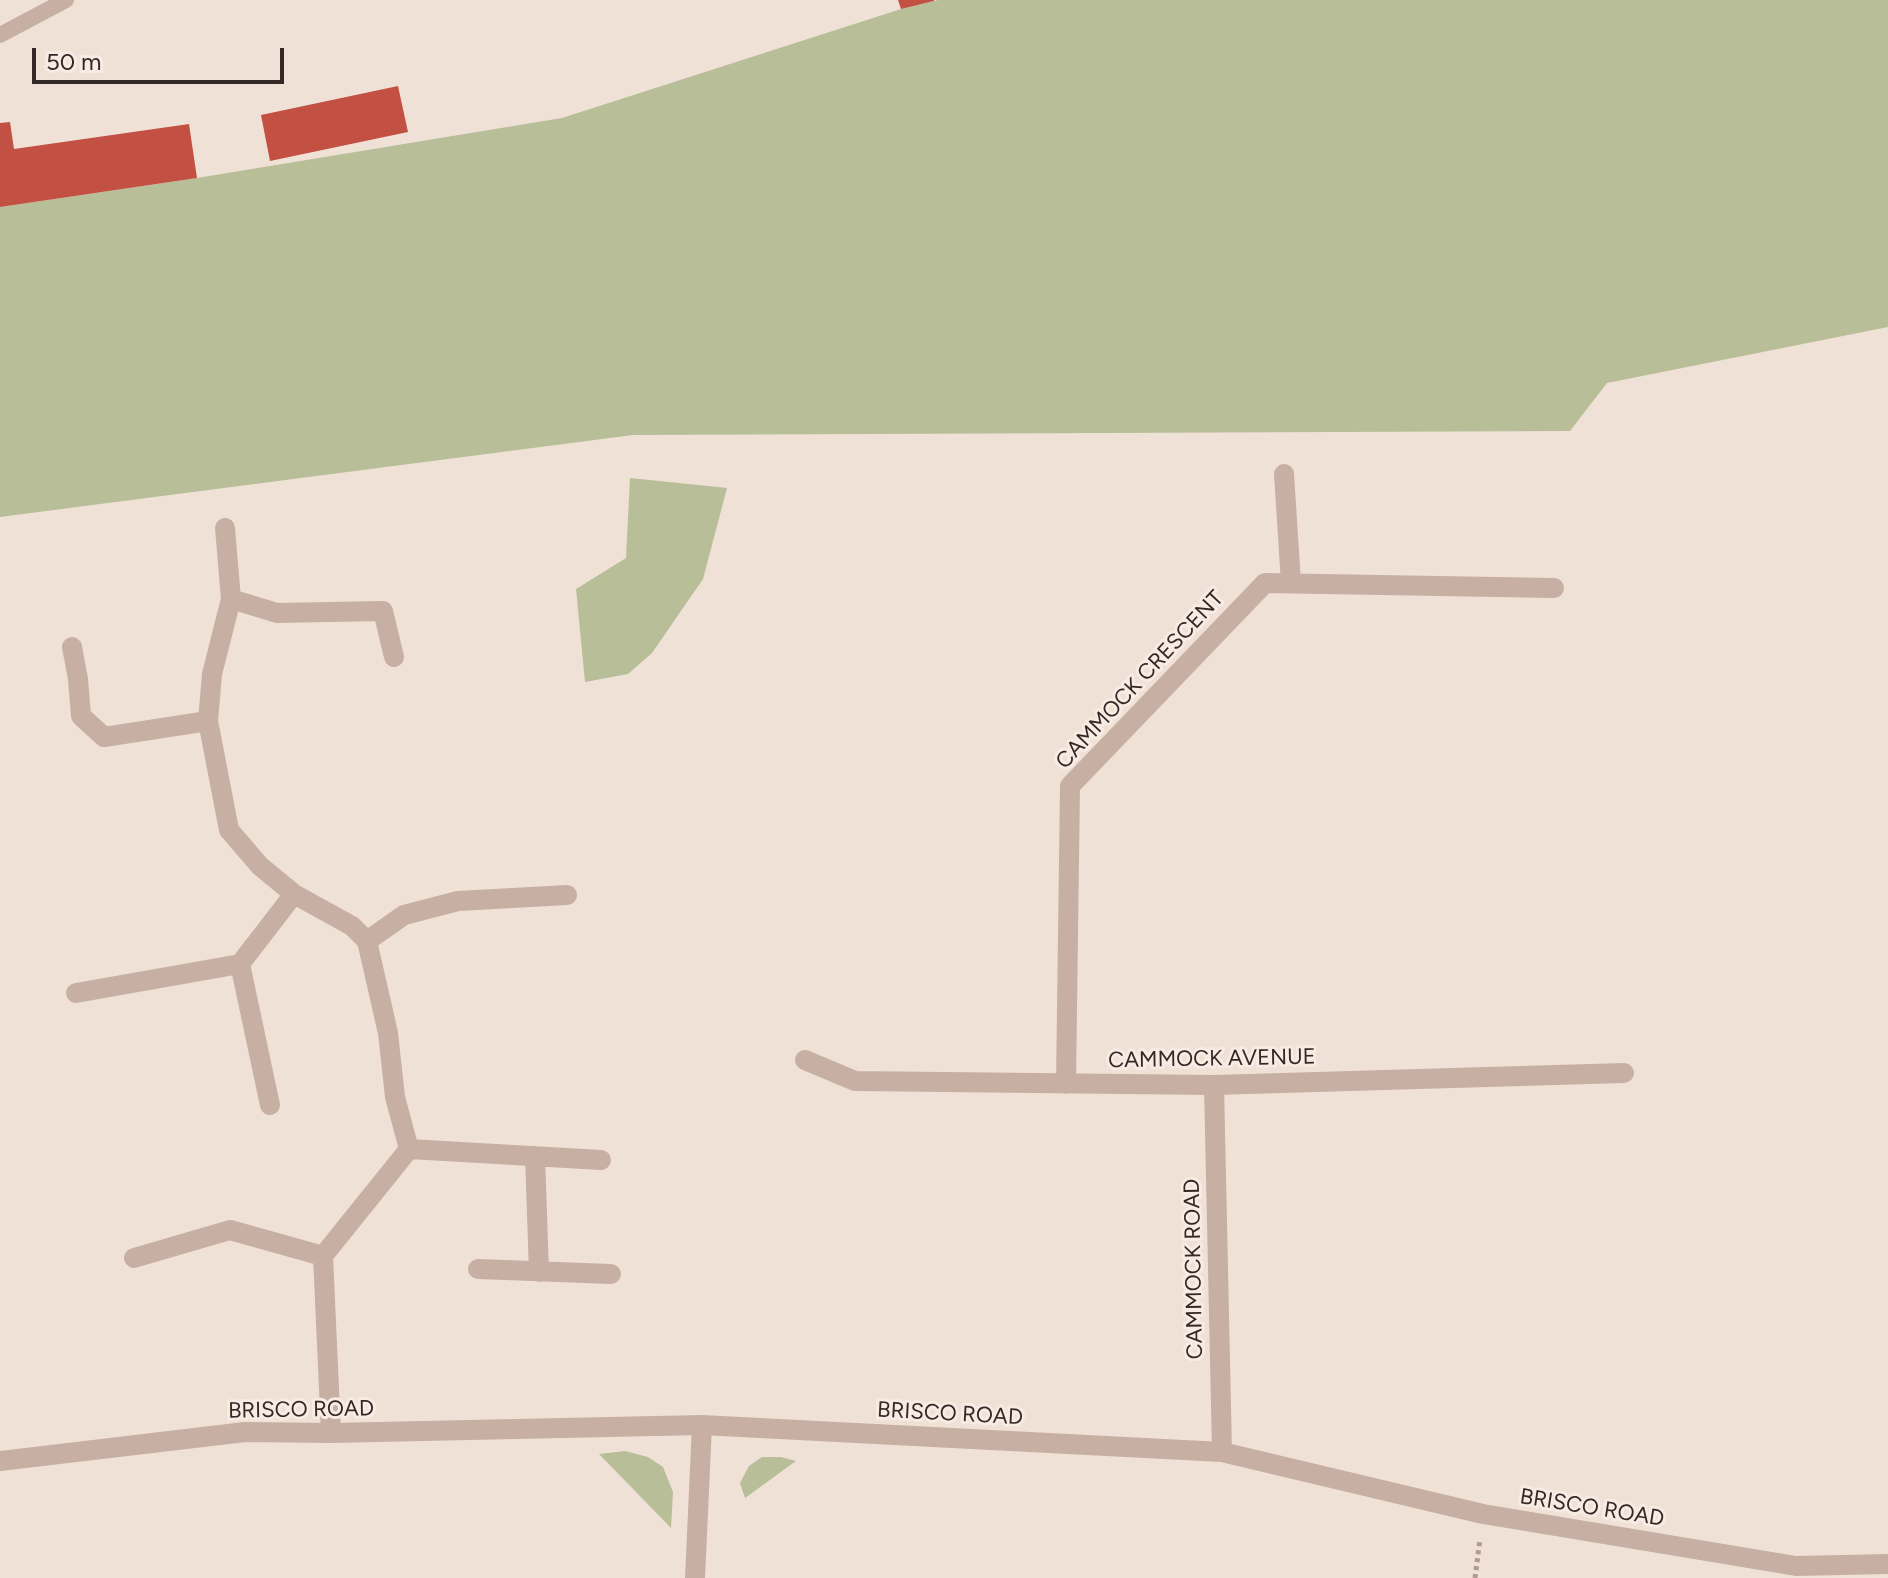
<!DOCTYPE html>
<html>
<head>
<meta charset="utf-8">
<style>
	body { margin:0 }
	#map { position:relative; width:1888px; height:1578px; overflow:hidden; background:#f0e1d7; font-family:Figtree,sans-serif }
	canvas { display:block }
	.scale { position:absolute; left:32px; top:48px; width:252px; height:36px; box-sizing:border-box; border:4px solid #332825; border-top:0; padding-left:10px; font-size:24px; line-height:28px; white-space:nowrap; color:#332825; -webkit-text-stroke:6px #f8ebe3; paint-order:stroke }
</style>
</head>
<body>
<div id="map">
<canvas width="1888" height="1578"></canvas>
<div class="scale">50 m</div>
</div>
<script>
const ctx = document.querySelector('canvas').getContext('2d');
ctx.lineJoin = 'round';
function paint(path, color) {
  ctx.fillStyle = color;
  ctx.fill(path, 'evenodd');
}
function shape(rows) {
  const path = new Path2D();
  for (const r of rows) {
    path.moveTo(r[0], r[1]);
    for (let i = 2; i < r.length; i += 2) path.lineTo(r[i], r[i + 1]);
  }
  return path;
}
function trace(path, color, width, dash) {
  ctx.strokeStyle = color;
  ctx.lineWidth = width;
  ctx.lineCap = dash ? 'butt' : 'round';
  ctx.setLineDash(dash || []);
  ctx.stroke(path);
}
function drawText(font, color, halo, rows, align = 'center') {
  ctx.font = font + ' Figtree,sans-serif';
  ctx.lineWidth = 6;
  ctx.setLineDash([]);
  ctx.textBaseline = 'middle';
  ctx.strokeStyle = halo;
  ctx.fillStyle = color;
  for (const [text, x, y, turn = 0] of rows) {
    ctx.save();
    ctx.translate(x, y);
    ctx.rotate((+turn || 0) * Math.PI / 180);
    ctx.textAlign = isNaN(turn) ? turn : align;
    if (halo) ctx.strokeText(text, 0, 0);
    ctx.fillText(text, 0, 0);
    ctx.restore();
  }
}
const green = shape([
	[938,0,1888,0,1888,327,1607,383,1570,431,633,435,0,517,0,207,197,178,562,118,901,9],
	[630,478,727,488,703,579,652,653,628,674,585,682,576,589,626,558],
	[625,1451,648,1457,663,1467,673,1492,671,1528,599,1454],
	[762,1457,781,1457,796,1461,745,1498,740,1483,749,1466]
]);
const building = shape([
	[898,0,934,0,934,1,901,9],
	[398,86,408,132,270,161,261,115],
	[10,122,14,149,189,124,197,178,0,207,0,123]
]);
const path = shape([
	[1475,1578,1480,1539]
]);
const service = shape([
	[0,35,66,0]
]);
const minor = shape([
	[1284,474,1291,583],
	[225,528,231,599,212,674,208,721,229,830,260,866,294,894,352,926,367,941,388,1033,395,1097,409,1149,323,1256,331,1433],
	[231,599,277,613,383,611,394,657],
	[72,647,78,679,81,716,104,737,208,721],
	[367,941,404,915,458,901,567,895],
	[240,964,270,1105],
	[76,993,240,964,294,894],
	[805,1060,855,1081,1214,1085,1624,1073],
	[1066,1084,1070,786,1265,583,1554,588],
	[1214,1085,1222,1452],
	[409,1149,601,1160],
	[535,1156,539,1272],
	[134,1258,230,1230,323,1256],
	[478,1269,611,1274],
	[695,1578,702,1425]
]);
const tertiary = shape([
	[0,1461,245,1432,331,1433,702,1425,1222,1452,1483,1514,1796,1566,1888,1564]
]);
const streetNames = [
	["CAMMOCK CRESCENT",1140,680,-47],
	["CAMMOCK AVENUE",1212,1059,-1],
	["CAMMOCK ROAD",1194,1269,-91],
	["BRISCO ROAD",301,1410,-1],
	["BRISCO ROAD",950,1414,3],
	["BRISCO ROAD",1592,1508,9]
];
paint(green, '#b7be98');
paint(building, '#c25043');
trace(path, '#b3998e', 5, [4, 4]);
trace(service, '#c7afa4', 16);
trace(minor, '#c7afa4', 20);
trace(tertiary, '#c7afa4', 20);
drawText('22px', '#332825', '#f8ebe3', streetNames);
</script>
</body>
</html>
